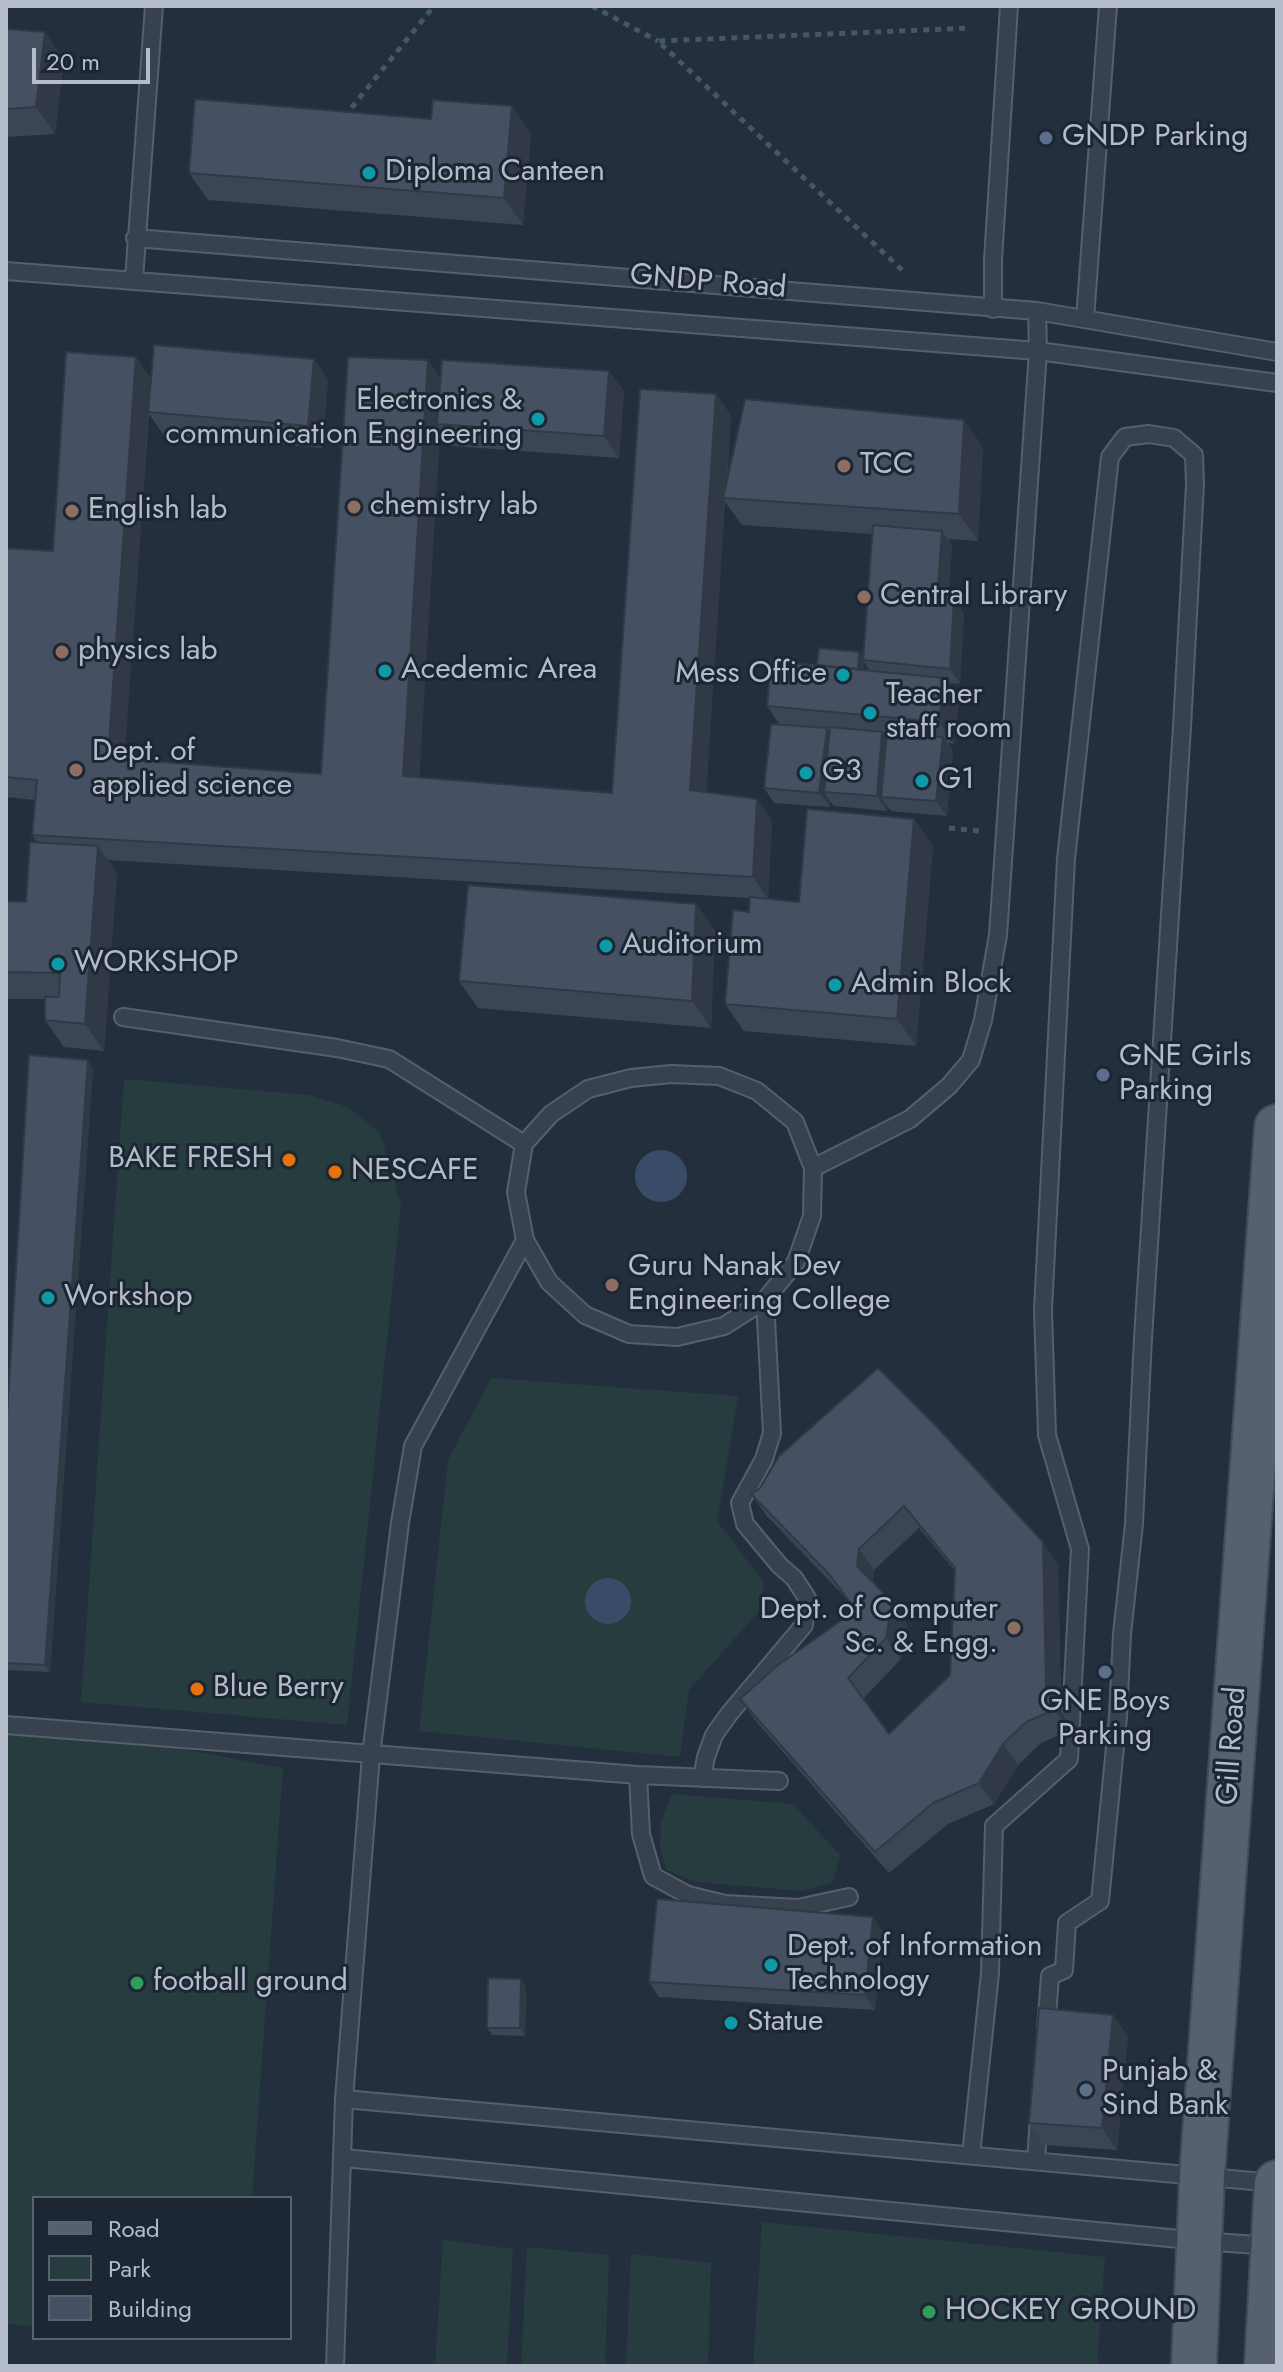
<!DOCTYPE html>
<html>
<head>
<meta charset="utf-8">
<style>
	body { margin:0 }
	#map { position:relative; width:1283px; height:2372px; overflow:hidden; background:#242f3e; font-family:Jost,sans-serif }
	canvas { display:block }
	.frame { position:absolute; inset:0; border:8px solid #b4bcc9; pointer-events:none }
	.legend { position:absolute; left:32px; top:2196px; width:260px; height:144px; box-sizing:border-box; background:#1d2633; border:2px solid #59626f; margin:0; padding:10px 14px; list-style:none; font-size:24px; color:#b4bcc9 }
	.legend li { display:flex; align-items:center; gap:16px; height:40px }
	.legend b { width:40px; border:2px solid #59626f }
	.scale { position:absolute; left:32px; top:48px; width:118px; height:36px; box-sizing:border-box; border:4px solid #b4bcc9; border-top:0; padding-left:10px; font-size:24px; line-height:28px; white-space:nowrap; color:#b4bcc9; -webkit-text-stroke:6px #1d2633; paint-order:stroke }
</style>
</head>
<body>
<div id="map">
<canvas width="1283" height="2372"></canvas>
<div class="frame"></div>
<ul class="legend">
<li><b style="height:10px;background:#56606e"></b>Road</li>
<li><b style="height:22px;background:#263c3f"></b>Park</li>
<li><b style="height:22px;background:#455162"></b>Building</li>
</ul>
<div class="scale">20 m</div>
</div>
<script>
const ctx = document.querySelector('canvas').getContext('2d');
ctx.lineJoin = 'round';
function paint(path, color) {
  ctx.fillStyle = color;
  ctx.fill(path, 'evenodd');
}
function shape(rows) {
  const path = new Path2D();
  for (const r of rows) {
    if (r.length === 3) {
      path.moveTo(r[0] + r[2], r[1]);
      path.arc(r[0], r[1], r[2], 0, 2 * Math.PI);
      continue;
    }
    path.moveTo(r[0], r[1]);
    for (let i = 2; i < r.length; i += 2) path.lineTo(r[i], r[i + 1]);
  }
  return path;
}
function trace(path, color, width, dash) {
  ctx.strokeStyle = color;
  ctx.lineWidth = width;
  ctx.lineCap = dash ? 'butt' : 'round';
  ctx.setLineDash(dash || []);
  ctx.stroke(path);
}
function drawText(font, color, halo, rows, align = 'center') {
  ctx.font = font + ' Jost,sans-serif';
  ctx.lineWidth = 6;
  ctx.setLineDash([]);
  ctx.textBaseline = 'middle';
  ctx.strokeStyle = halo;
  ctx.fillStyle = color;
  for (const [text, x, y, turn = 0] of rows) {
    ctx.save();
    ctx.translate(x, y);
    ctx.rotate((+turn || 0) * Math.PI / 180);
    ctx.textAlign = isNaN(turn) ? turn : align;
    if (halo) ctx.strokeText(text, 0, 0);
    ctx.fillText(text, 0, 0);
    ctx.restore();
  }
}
const green = shape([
	[124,1079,309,1095,348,1107,380,1133,401,1204,347,1725,81,1702],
	[491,1378,738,1396,717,1521,764,1583,760,1610,689,1690,680,1757,419,1731,448,1460],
	[6,1733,98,1733,283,1768,252,2198,34,2198,34,2326,6,2324],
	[672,1794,793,1804,840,1855,833,1882,801,1891,696,1882,667,1870,660,1848,661,1822],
	[762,2222,1105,2257,1097,2366,753,2366],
	[443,2240,513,2249,507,2366,435,2366],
	[527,2247,609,2255,605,2366,521,2366],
	[631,2254,711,2263,708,2366,626,2366]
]);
const water = shape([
	[661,1176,26],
	[608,1601,23]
]);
const path = shape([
	[592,6,658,41],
	[344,117,434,6],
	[902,270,658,41,971,28],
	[949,828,980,831]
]);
const service = shape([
	[135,238,1037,311,1277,352],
	[6,271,1038,351,1277,383],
	[134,279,154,6],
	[993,309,993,260,1009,6],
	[1085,319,1108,6],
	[123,1017,337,1048,389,1059,524,1144],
	[671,1074,719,1076,757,1091,795,1122,813,1168,812,1216,796,1262,765,1300,724,1326,677,1337,629,1334,585,1315,549,1282,525,1240,516,1192,524,1144,551,1114,588,1089,631,1078,671,1074],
	[813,1168,910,1119,949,1086,971,1060,983,1020,998,935,1038,351,1037,311],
	[6,1725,638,1775,779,1781],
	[638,1775,641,1834,653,1876,688,1895,725,1904,798,1908,849,1897],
	[702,1778,706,1757,714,1735,729,1714,804,1625,807,1598,794,1578,780,1566,745,1524,740,1503,764,1459,772,1433,765,1300],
	[344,2099,1275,2183],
	[971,2155,990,1973,994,1826,1069,1759,1080,1549,1047,1435,1043,1310,1066,859,1110,457,1125,437,1149,434,1174,438,1194,455,1195,484,1182,727,1143,1338,1134,1524,1122,1634,1118,1716,1100,1901,1067,1923,1064,1970,1050,1976,1046,2029],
	[344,2158,1200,2241,1272,2246],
	[1036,2161,1039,2116],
	[335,2366,344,2099,371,1755,400,1523,413,1446,525,1240]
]);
const primary = shape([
	[1194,2366,1202,2176,1277,1127],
	[1267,2366,1277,2183]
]);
const wall = shape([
	[6,29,64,59,55,134,6,137],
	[512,106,531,134,523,225,208,200,189,173,431,119],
	[314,359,328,380,322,448,163,434,149,414,124,760,321,774,441,378,609,371,624,392,619,458,452,446,440,429,419,778,612,793,731,415,727,481,983,447,978,541,948,539,952,546,948,595,964,613,960,684,947,683,959,699,954,744,948,743,953,751,947,816,891,811,887,806,887,811,834,806,830,801,830,807,774,803,764,788,780,725,767,706,817,665,859,652,863,658,872,534,742,525,725,502,706,792,772,820,768,899,799,902,914,819,933,846,916,1046,744,1031,725,1004,749,912,750,898,108,860,117,873,104,1051,64,1047,45,1020,45,999,6,999,6,901,26,902,37,842,32,835,35,800,6,797,6,548,53,551,151,378],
	[864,662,870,671,864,670],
	[696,904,715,931,711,1028,478,1008,459,981],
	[93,1068,50,1672,6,1670,6,1432],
	[779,1456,1058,1564,1061,1707,1069,1731,1041,1743,1018,1765,994,1804,948,1824,889,1873,755,1720,740,1699,856,1611,844,1596,766,1515,751,1494,760,1488],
	[919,1528,955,1571,950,1675,889,1734,863,1699,901,1659,907,1624,892,1602,873,1582,874,1570],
	[883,1932,875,2010,659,1997,649,1982],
	[526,1987,525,2036,492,2035,487,2028],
	[1113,2015,1128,2036,1117,2150,1044,2145,1029,2123]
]);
const shadedWall = shape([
	[45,32,64,59,55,134,36,107],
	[512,106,531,134,523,225,504,198],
	[136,357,151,378,123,780,108,758],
	[314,359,328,380,322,448,308,426],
	[428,360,443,382,437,424,440,429,418,798,403,776],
	[609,371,624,392,619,458,604,436],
	[716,394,731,415,725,498,723,498,725,502,705,811,690,790],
	[964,420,983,447,978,541,959,514],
	[942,531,952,546,948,602,938,587],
	[954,599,964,613,960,684,950,669],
	[859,652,864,659,863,684,858,677],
	[944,678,959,699,954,744,939,722],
	[827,728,837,743,824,792,830,801,830,807,819,793],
	[882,732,892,747,881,797,887,806,887,811,877,796],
	[943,737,953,751,947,816,936,801],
	[757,799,772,820,768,899,753,877],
	[914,819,933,846,916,1046,897,1019],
	[98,846,117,873,104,1051,85,1024],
	[696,904,715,931,711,1028,692,1001],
	[88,1060,93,1068,50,1672,45,1665],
	[1043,1542,1058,1564,1061,1707,1069,1731,1054,1710,1046,1686],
	[859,1549,874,1570,872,1588,857,1566],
	[892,1602,907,1624,901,1659,886,1638],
	[1003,1744,1018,1765,994,1804,979,1783],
	[873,1917,883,1932,875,2010,865,1995],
	[521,1979,526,1987,525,2036,520,2028],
	[1113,2015,1128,2036,1117,2150,1102,2128]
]);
const building = shape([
	[6,29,45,32,36,107,6,109,6,29],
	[195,99,431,119,433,100,512,106,504,198,189,173,195,99],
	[154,345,314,359,308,426,148,412,154,345],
	[66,352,136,357,108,758,321,774,348,357,428,360,403,776,612,793,640,389,716,394,690,790,757,799,753,877,32,835,37,780,6,777,6,548,53,551,66,352],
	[442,360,609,371,604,436,437,424,442,360],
	[745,399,964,420,959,514,723,498,745,399],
	[873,525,942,531,938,587,954,599,950,669,863,660,873,525],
	[819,648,859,652,858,669,817,665,819,648],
	[771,661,944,678,939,722,767,706,771,661],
	[771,724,827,728,819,793,764,788,771,724],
	[830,727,882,732,877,796,824,792,830,727],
	[887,732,943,737,936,801,881,797,887,732],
	[807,809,914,819,897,1019,725,1004,733,910,749,912,750,897,799,902,807,809],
	[30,842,98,846,85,1024,45,1020,45,997,59,997,60,973,6,972,6,901,26,902,30,842],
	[468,885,696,904,692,1001,459,981,468,885],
	[29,1055,88,1060,45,1665,6,1663,6,1432,29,1055],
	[878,1368,936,1426,1043,1542,1046,1686,1054,1710,1026,1722,1003,1744,979,1783,933,1803,875,1852,740,1699,778,1665,856,1610,829,1574,751,1494,760,1488,779,1456,878,1368],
	[904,1506,955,1568,950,1675,889,1734,848,1678,886,1638,892,1602,857,1566,859,1549,904,1506],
	[657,1899,873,1917,865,1995,649,1982,657,1899],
	[488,1978,521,1979,520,2028,487,2028,488,1978],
	[1039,2008,1113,2015,1102,2128,1029,2123,1039,2008]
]);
const markers = [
	[1046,138,8,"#5c6f8a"],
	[369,173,8,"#0f9aa8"],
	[538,419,8,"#0f9aa8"],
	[844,466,8,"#8d6e63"],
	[354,507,8,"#8d6e63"],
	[72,511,8,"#8d6e63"],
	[864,597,8,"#8d6e63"],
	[62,652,8,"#8d6e63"],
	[385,671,8,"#0f9aa8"],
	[843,675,8,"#0f9aa8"],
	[870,713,8,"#0f9aa8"],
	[76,770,8,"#8d6e63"],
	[806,773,8,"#0f9aa8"],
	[922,781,8,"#0f9aa8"],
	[606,946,8,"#0f9aa8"],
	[58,964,8,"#0f9aa8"],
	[835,985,8,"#0f9aa8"],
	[1103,1075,8,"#5c6f8a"],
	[289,1160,8,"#e8710a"],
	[335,1172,8,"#e8710a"],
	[612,1285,8,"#8d6e63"],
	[48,1298,8,"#0f9aa8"],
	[1014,1628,8,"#8d6e63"],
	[1105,1672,8,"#5c6f8a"],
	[197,1689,8,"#e8710a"],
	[771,1965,8,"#0f9aa8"],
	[137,1983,8,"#2e9e5b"],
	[731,2023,8,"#0f9aa8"],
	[1086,2090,8,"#5c6f8a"],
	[929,2312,8,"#2e9e5b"]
];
const poiNames = [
	["GNDP Parking",1062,138],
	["Diploma Canteen",385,173],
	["Electronics &",522,402,"right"],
	["communication Engineering",522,436,"right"],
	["TCC",860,466],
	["chemistry lab",370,507],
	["English lab",88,511],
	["Central Library",880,597],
	["physics lab",78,652],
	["Acedemic Area",401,671],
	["Mess Office",827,675,"right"],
	["Teacher",886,696],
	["staff room",886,730],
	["Dept. of",92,753],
	["applied science",92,787],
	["G3",822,773],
	["G1",938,781],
	["Auditorium",622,946],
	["WORKSHOP",74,964],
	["Admin Block",851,985],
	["GNE Girls",1119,1058],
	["Parking",1119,1092],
	["BAKE FRESH",273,1160,"right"],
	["NESCAFE",351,1172],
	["Guru Nanak Dev",628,1268],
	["Engineering College",628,1302],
	["Workshop",64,1298],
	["Dept. of Computer",998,1611,"right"],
	["Sc. & Engg.",998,1645,"right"],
	["Blue Berry",213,1689],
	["GNE Boys",1105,1703,"center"],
	["Parking",1105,1737,"center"],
	["Dept. of Information",787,1948],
	["Technology",787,1982],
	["football ground",153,1983],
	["Statue",747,2023],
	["Punjab &",1102,2073],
	["Sind Bank",1102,2107],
	["HOCKEY GROUND",945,2312]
];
const streetNames = [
	["GNDP Road",708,283,5],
	["Gill Road",1233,1746,-86]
];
paint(green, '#263c3f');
paint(water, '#394c67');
trace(service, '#565f6c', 20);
trace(primary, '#414a57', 48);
trace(path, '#44595c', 5, [6, 6]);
trace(service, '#38414e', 16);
trace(primary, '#56606e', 44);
paint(wall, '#3b4654');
paint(shadedWall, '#303945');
paint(building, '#455162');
trace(building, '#303945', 2);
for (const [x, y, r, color] of markers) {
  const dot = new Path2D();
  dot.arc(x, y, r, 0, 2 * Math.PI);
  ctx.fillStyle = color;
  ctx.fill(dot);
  trace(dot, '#1d2633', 3);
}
drawText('30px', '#b4bcc9', '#1d2633', poiNames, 'left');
drawText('30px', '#b4bcc9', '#1d2633', streetNames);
</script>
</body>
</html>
